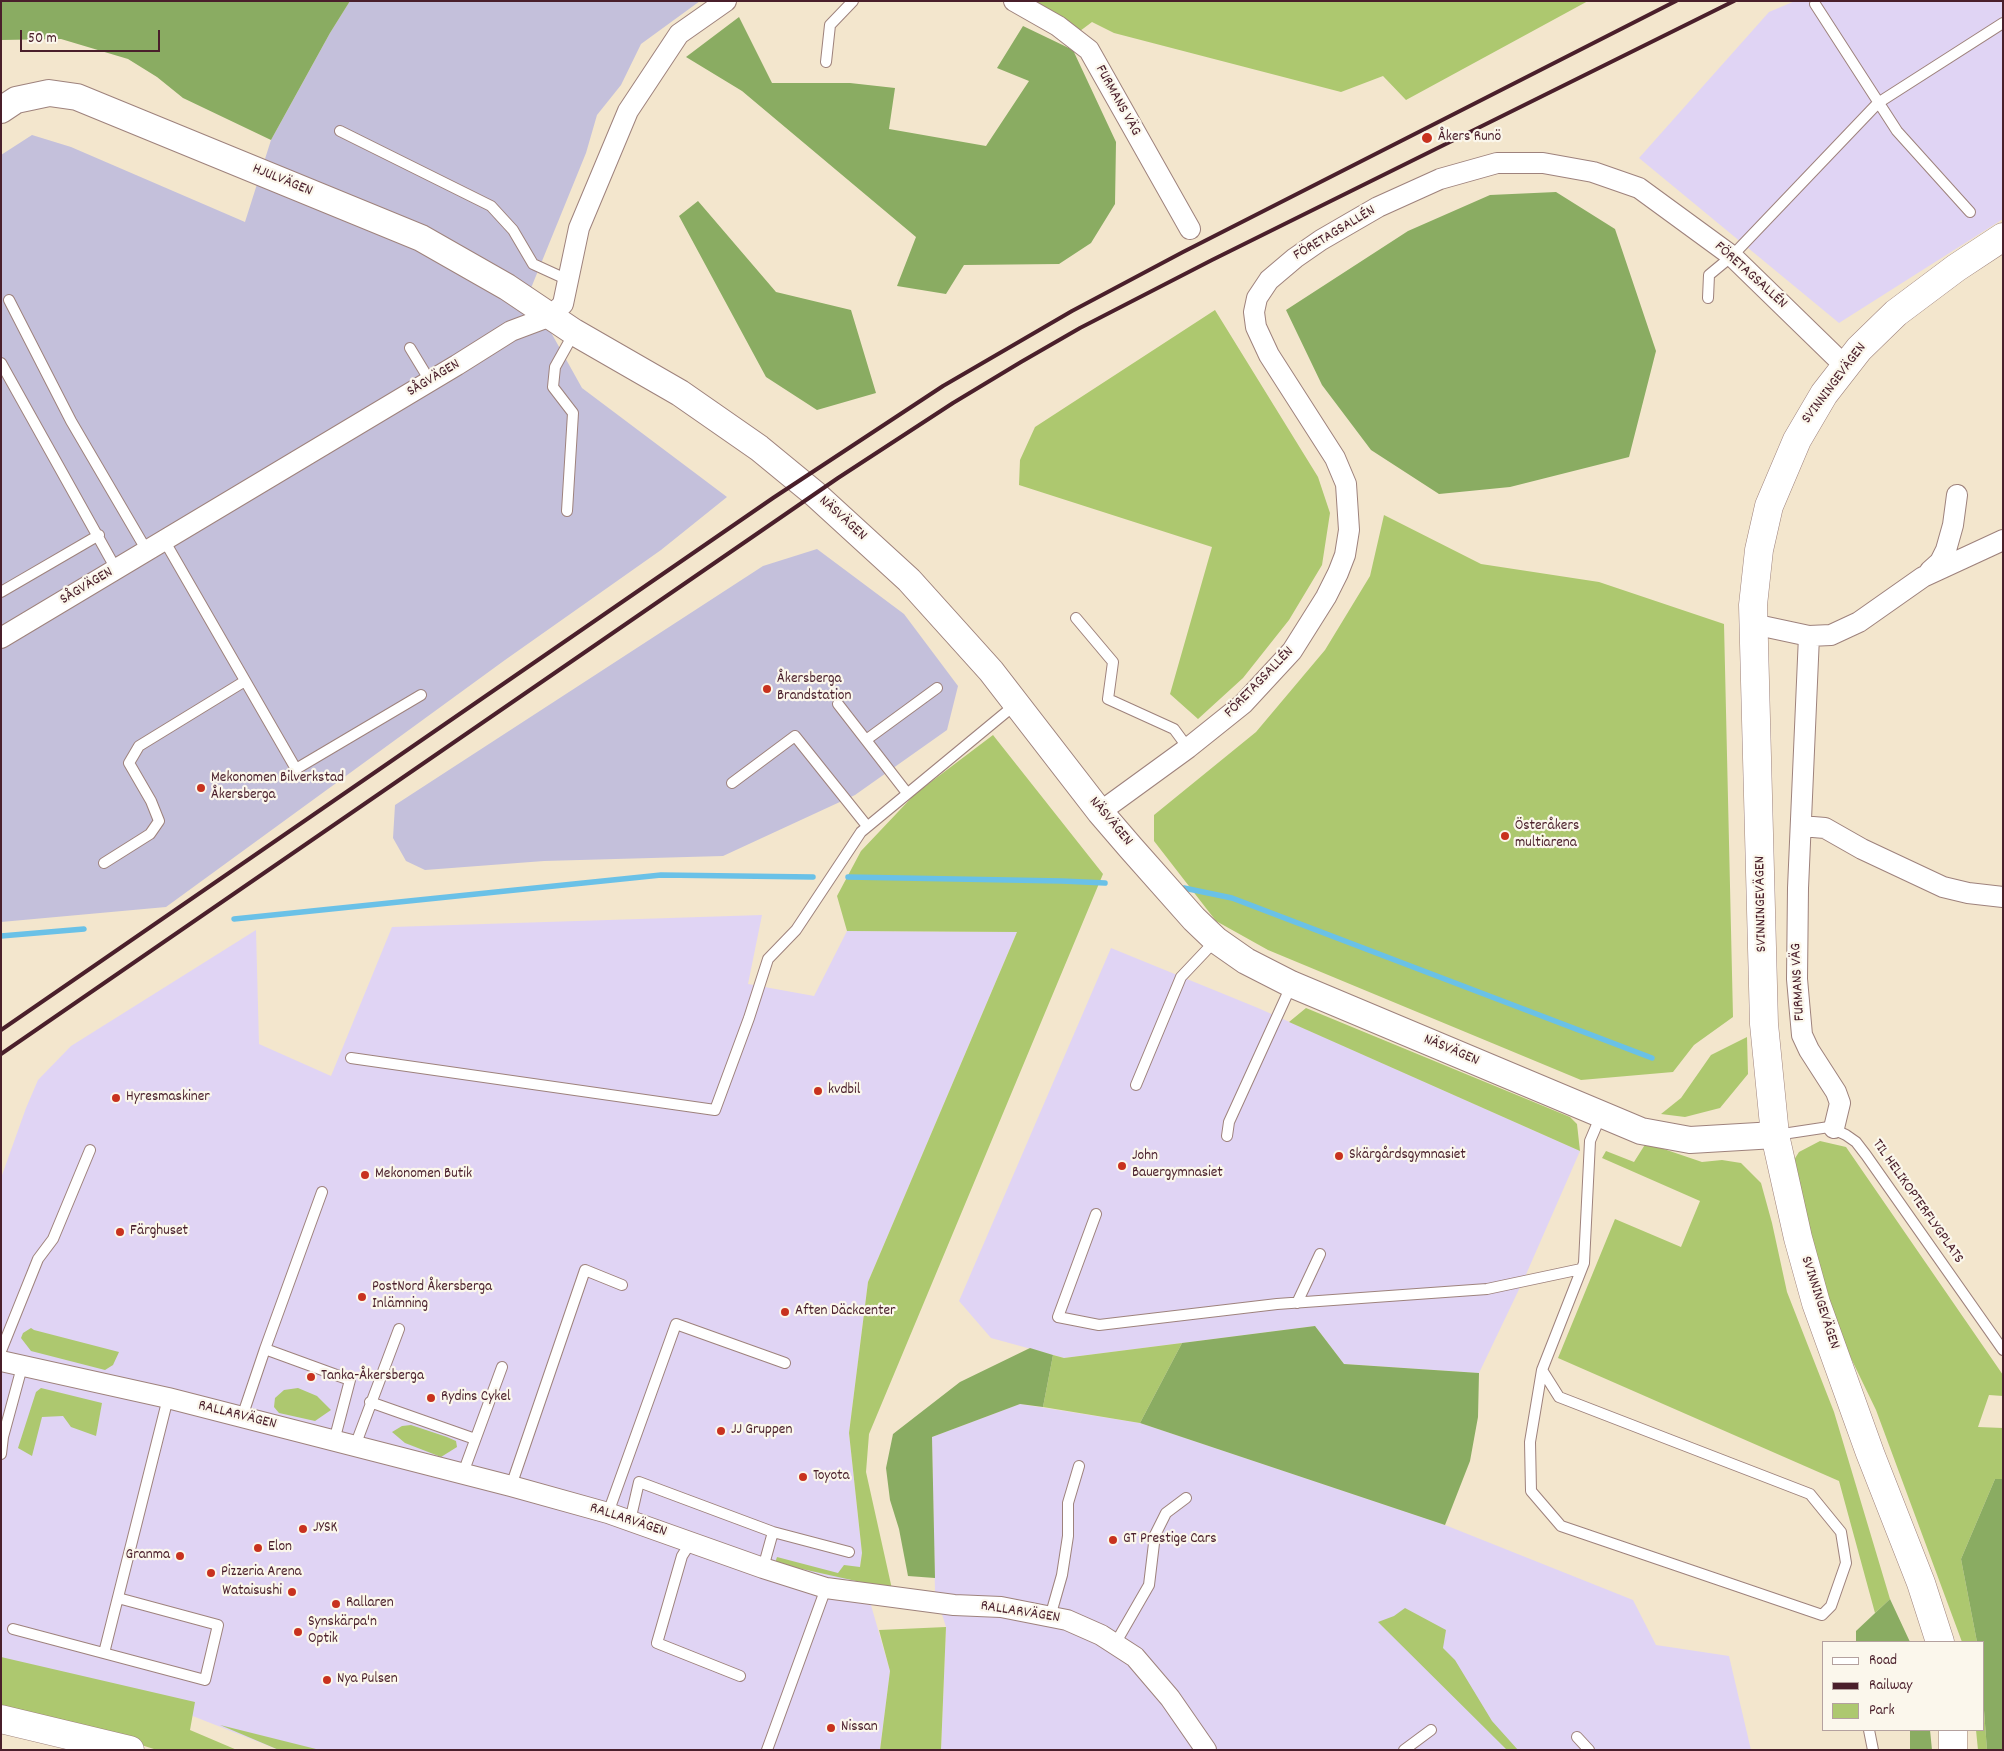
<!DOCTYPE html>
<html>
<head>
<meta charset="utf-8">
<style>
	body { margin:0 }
	#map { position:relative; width:2004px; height:1751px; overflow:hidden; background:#f3e6cd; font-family:Dekko,sans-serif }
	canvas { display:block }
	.frame { position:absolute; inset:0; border:2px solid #4a1f2b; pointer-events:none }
	.legend { position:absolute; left:1822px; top:1641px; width:162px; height:90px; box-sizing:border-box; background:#fbf7ec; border:1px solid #b4a19f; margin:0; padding:6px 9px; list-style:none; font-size:15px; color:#4a1f2b }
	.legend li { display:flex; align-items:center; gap:10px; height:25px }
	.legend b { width:25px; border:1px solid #b4a19f }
	.scale { position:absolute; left:20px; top:30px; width:140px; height:22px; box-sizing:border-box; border:2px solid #4a1f2b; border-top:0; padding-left:6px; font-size:15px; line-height:18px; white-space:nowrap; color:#4a1f2b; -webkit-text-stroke:4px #fbf7ec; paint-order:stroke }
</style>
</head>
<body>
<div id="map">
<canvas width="2004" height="1751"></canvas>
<div class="frame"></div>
<ul class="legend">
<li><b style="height:6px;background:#fff"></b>Road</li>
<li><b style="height:6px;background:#4a1f2b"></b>Railway</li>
<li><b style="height:14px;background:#adc86f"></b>Park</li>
</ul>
<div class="scale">50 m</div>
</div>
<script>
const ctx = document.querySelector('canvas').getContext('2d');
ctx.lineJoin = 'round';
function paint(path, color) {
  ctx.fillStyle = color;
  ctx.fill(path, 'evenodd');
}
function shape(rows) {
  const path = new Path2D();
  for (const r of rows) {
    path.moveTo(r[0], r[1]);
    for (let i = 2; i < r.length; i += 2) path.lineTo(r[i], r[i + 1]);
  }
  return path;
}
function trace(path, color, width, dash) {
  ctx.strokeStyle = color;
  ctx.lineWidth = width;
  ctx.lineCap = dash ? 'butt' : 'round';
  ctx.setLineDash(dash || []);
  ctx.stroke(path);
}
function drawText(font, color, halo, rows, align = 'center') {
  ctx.font = font + ' Dekko,sans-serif';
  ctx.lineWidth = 4.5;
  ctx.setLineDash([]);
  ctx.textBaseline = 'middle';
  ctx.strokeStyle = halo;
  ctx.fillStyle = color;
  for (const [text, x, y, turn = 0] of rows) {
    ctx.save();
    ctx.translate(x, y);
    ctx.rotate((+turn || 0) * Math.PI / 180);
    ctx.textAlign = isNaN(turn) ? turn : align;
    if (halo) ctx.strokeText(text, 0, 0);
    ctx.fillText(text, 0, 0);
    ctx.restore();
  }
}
const built = shape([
	[1795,1,2003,1,2003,219,1839,323,1639,158,1769,12],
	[762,915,748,984,814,996,847,931,1017,932,868,1282,849,1433,862,1553,860,1567,890,1671,880,1750,279,1750,152,1700,1,1669,1,1178,26,1108,38,1080,71,1046,256,930,259,1044,331,1076,392,927],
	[1111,948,1258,1008,1580,1151,1524,1279,1479,1373,1344,1364,1315,1326,1064,1358,991,1338,959,1301],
	[1020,1404,1140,1423,1445,1525,1633,1600,1656,1645,1729,1656,1751,1750,941,1750,946,1627,935,1592,932,1437]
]);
const industrial = shape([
	[350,1,700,1,641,44,621,85,597,115,586,153,529,293,582,388,727,497,661,550,505,660,166,907,1,922,1,155,32,135,71,147,245,222,271,140,330,33],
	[817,549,904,614,958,686,947,730,855,795,723,856,544,861,425,870,406,861,393,838,395,805,763,566]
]);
const green = shape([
	[1030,1,1588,1,1406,100,1383,76,1341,92,1114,33,1092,22,1080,31],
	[1215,310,1318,477,1330,513,1322,565,1289,620,1243,678,1198,719,1170,694,1212,547,1019,485,1020,460,1035,427],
	[1384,515,1481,564,1599,582,1724,624,1733,1017,1694,1045,1673,1072,1581,1080,1268,950,1216,921,1154,841,1154,815,1256,732,1325,650,1370,576],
	[993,735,1103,874,869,1434,866,1472,892,1589,775,1563,777,1557,838,1573,844,1565,860,1567,862,1553,849,1433,868,1282,1017,932,847,931,837,896,861,851,915,794],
	[1306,1008,1570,1117,1577,1124,1580,1151,1289,1022],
	[1747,1037,1748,1074,1720,1108,1685,1117,1661,1114,1681,1098,1711,1055],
	[1820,1141,1846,1147,2003,1375,2003,1396,1989,1395,1978,1427,2003,1428,2003,1479,1995,1479,1961,1559,1977,1642,1962,1642,1876,1410,1834,1323,1792,1163,1799,1152],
	[1646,1143,1702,1162,1722,1160,1741,1163,1761,1183,1772,1223,1787,1292,1834,1412,1890,1599,1875,1613,1839,1481,1558,1358,1615,1219,1681,1247,1700,1201,1602,1158,1606,1151,1634,1162],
	[31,1328,34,1330,119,1352,113,1365,105,1370,31,1351,21,1338,23,1333],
	[1182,1343,1140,1423,1043,1407,1053,1355,1064,1358],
	[41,1388,102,1403,96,1436,71,1427,63,1416,42,1417,32,1456,18,1448,36,1392],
	[298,1388,317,1396,331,1410,315,1421,279,1413,274,1407,275,1398,284,1390],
	[411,1425,447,1437,456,1441,457,1447,441,1457,405,1443,392,1432,402,1426],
	[1405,1608,1446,1630,1443,1648,1455,1660,1492,1721,1518,1750,1507,1750,1378,1622,1394,1616],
	[946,1627,941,1750,880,1750,890,1671,879,1630],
	[1,1657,195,1702,190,1730,237,1750,157,1750,94,1730,1,1706],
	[1983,1697,1987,1750,1978,1750,1976,1730,1983,1730],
	[220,1725,320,1750,279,1750]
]);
const forest = shape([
	[1,1,350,1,330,33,271,140,183,98,157,77,128,59,61,39,1,40],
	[739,17,772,83,850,83,895,88,889,129,986,146,1029,81,997,68,1023,26,1073,50,1116,142,1115,204,1091,243,1059,264,964,265,946,294,897,286,916,237,742,91,686,57],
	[1556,192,1615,229,1656,351,1629,457,1510,487,1439,494,1371,450,1322,385,1286,310,1408,231,1490,195],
	[698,201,776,292,851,310,876,393,817,410,766,377,679,216],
	[1315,1326,1344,1364,1479,1373,1478,1417,1470,1461,1445,1525,1140,1423,1182,1343],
	[1030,1348,1053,1355,1043,1407,1020,1404,932,1437,935,1578,908,1576,899,1529,890,1500,886,1468,893,1434,960,1382],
	[1995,1479,2003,1479,2003,1750,1987,1750,1983,1697,1983,1642,1977,1642,1961,1559],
	[1890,1599,1910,1642,1856,1642,1856,1631],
	[1910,1730,1930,1730,1932,1750,1910,1750]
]);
const stream = shape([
	[848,877,1062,881,1105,883],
	[1184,888,1232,898,1652,1058],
	[234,919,661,875,813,877],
	[1,936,84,929]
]);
const service = shape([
	[1815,4,1897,131,1970,212],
	[826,62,830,25,853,1],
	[340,131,491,206,513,230,533,264,568,280],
	[1708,298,1709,275,1732,256,1878,103,2003,23],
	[9,300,71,421,147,551],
	[410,348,430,381],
	[1,363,116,569],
	[567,511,573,413,553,387,555,367,574,333],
	[164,540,296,769,421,695],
	[1,592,99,535],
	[1076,618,1113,662,1108,699,1174,729,1188,748],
	[838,704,907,793],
	[866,740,937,688],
	[732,783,795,736,867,826],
	[104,863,150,834,159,821,151,801,129,763,139,746,245,681],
	[351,1058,715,1110,749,1018,768,959,796,930,861,832,1016,704],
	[1136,1085,1181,977,1216,940],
	[1776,1135,1829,1127,1846,1135,1856,1142,1866,1155,2003,1350],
	[1227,1136,1229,1122,1291,986],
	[1096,1214,1058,1317,1099,1325,1277,1304,1487,1289,1581,1269],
	[1297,1303,1320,1254],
	[265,1349,322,1192],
	[1,1351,38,1259,53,1239,90,1150],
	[1542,1370,1530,1442,1531,1491,1561,1526,1822,1615,1831,1606,1846,1563,1841,1532,1810,1494,1559,1397,1542,1370,1584,1263,1590,1141,1601,1115],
	[370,1402,475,1439],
	[242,1417,265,1349,350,1380,334,1441],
	[355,1446,399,1329],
	[1,1454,3,1437,22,1367],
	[463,1473,502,1367],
	[511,1486,585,1270,622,1285],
	[608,1513,676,1324,785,1363],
	[630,1521,639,1482,773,1532,849,1552],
	[691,1542,682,1556,657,1643,740,1676],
	[763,1568,773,1532],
	[1050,1617,1062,1575,1068,1536,1068,1503,1079,1466],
	[13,1629,205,1680,218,1625,118,1598],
	[1115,1644,1149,1585,1155,1535,1166,1513,1186,1498],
	[104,1653,168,1398],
	[1869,1730,1873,1750],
	[1577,1737,1589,1750],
	[767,1750,826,1588],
	[1404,1750,1431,1730]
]);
const minor = shape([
	[1014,1,1058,26,1089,50,1190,229],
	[1930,571,1940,562,1946,550,1953,525,1957,495],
	[1753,624,1809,636,1831,635,1859,622,1923,577,2003,540],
	[1809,636,1798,888,1797,979,1802,1035,1809,1050,1836,1092,1840,1103,1834,1128],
	[1,638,457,365,511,331,551,316,563,304,579,228,628,111,679,34,726,1],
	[1100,812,1188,748,1243,704,1292,651,1326,597,1338,573,1345,555,1349,530,1346,484,1335,458,1269,355,1256,327,1254,312,1257,298,1269,280,1295,258,1321,240,1378,207,1440,179,1497,163,1543,163,1593,172,1639,188,1732,256,1845,366],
	[1801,826,1825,828,1862,849,1943,887,1968,893,2003,897],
	[1,1361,168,1398,511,1486,608,1513,763,1568,826,1588,954,1605,1001,1607,1067,1620,1101,1635,1135,1657,1170,1698,1206,1750]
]);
const tertiary = shape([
	[1,110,16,100,49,93,77,97,421,238,507,287,574,332,680,393,759,448,815,494,909,580,991,671,1100,812,1131,848,1194,919,1216,940,1246,961,1291,984,1641,1131,1690,1140,1775,1135]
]);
const secondary = shape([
	[1940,1642,1921,1583,1870,1453,1816,1303,1798,1238,1775,1135,1764,1024,1753,605,1759,550,1769,506,1797,440,1824,394,1859,349,1896,313,1956,268,2003,237],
	[1953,1730,1953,1750]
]);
const primary = shape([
	[1,1719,130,1750]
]);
const rail = shape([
	[1,1030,773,498,943,386,1072,311,1183,252,1676,1],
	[1,1054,838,478,953,403,1021,362,1080,328,1212,260,1734,1]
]);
const markers = [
	[1427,138,6,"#c8321e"],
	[767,689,5,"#c8321e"],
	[201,788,5,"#c8321e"],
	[1505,836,5,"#c8321e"],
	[818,1091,5,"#c8321e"],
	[116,1098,5,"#c8321e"],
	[1339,1156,5,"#c8321e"],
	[1122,1166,5,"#c8321e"],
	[365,1175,5,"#c8321e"],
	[120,1232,5,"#c8321e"],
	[362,1297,5,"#c8321e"],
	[785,1312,5,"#c8321e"],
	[311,1377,5,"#c8321e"],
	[431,1398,5,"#c8321e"],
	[721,1431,5,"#c8321e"],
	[803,1477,5,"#c8321e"],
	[303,1529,5,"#c8321e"],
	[1113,1540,5,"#c8321e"],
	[258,1548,5,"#c8321e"],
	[180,1556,5,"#c8321e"],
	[211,1573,5,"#c8321e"],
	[292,1592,5,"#c8321e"],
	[336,1604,5,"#c8321e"],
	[298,1632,5,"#c8321e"],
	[327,1680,5,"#c8321e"],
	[831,1728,5,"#c8321e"]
];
const streetNames = [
	["FURMANS VÄG",1117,101,61],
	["HJULVÄGEN",282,181,22],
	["FÖRETAGSALLÉN",1335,234,-31],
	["FÖRETAGSALLÉN",1750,276,42],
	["SÅGVÄGEN",434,379,-31],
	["SVINNINGEVÄGEN",1835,384,-53],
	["NÄSVÄGEN",842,519,42],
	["SÅGVÄGEN",87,587,-31],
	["FÖRETAGSALLÉN",1260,683,-46],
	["NÄSVÄGEN",1110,822,50],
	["SVINNINGEVÄGEN",1762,904,-91],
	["FURMANS VÄG",1799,982,-93],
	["NÄSVÄGEN",1451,1051,23],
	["TIL HELIKOPTERFLYGPLATS",1917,1202,55],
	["SVINNINGEVÄGEN",1819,1303,72],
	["RALLARVÄGEN",237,1416,14],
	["RALLARVÄGEN",628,1521,18],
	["RALLARVÄGEN",1020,1613,9]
];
const poiNames = [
	["Åkers Runö",1438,138],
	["Åkersberga",777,680],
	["Brandstation",777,697],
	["Mekonomen Bilverkstad",211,779],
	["Åkersberga",211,796],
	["Österåkers",1515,827],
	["multiarena",1515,844],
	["kvdbil",828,1091],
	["Hyresmaskiner",126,1098],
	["Skärgårdsgymnasiet",1349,1156],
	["John",1132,1157],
	["Bauergymnasiet",1132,1174],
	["Mekonomen Butik",375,1175],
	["Färghuset",130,1232],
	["PostNord Åkersberga",372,1288],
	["Inlämning",372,1305],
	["Aften Däckcenter",795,1312],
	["Tanka-Åkersberga",321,1377],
	["Rydins Cykel",441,1398],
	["JJ Gruppen",731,1431],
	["Toyota",813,1477],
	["JYSK",313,1529],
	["GT Prestige Cars",1123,1540],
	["Elon",268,1548],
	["Granma",170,1556,"right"],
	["Pizzeria Arena",221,1573],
	["Wataisushi",282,1592,"right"],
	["Rallaren",346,1604],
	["Synskärpa'n",308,1623],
	["Optik",308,1640],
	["Nya Pulsen",337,1680],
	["Nissan",841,1728]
];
paint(built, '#e0d4f4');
paint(industrial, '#c4c0db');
paint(green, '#adc86f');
paint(forest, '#8aac62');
trace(stream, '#6ac1e7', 5.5);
trace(service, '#9e827c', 12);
trace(minor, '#9e827c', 22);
trace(tertiary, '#9e827c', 28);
trace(secondary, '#9e827c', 29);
trace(primary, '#9e827c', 29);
trace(service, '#fff', 10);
trace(minor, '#fff', 20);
trace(tertiary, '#fff', 26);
trace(secondary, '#fff', 28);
trace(primary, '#fff', 28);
trace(rail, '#4a1f2b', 4);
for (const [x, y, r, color] of markers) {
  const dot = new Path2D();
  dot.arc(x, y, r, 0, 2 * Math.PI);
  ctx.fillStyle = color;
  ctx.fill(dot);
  trace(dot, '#fbf7ec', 2);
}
drawText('15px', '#4a1f2b', '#fbf7ec', streetNames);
drawText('15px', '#4a1f2b', '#fbf7ec', poiNames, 'left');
</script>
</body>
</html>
